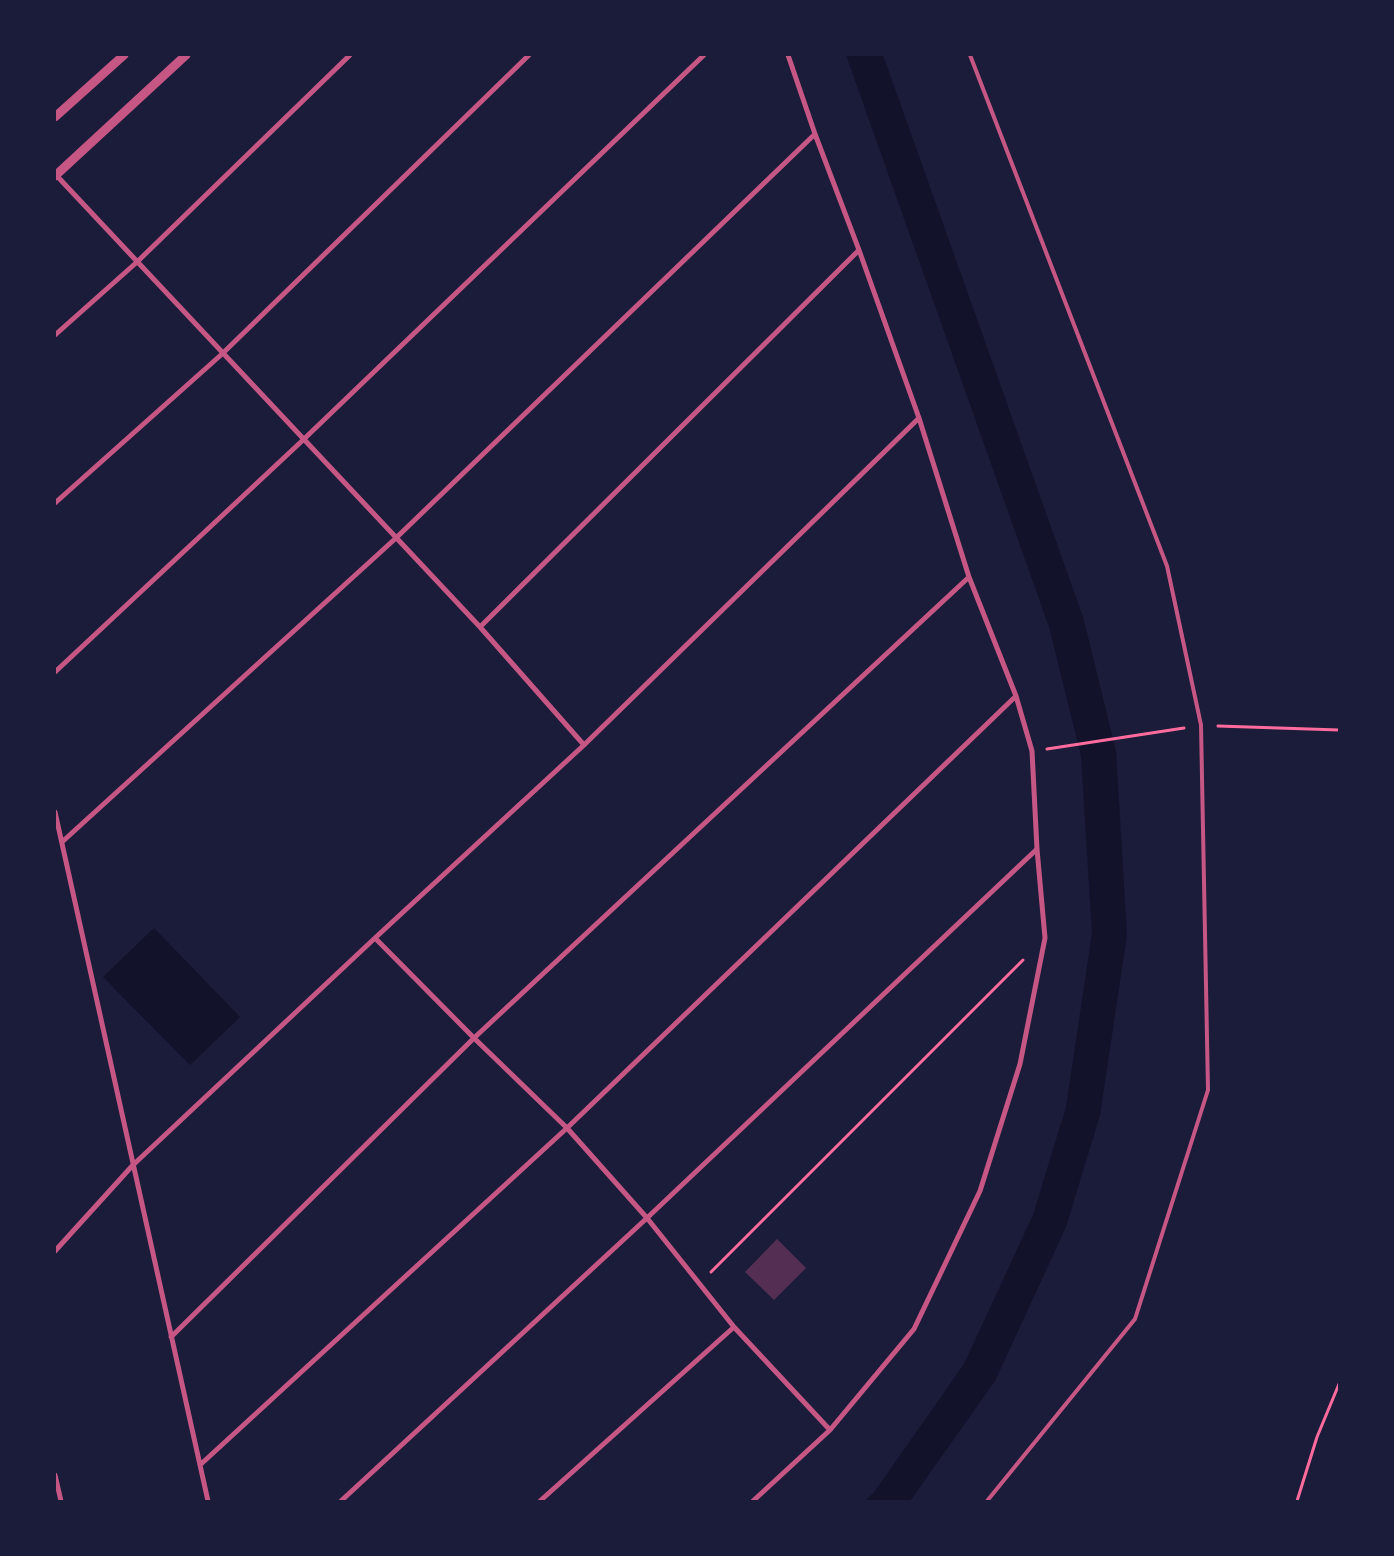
<!DOCTYPE html>
<html>
<head>
<meta charset="utf-8">
<style>
	body { margin:0 }
	#map { position:relative; width:1394px; height:1556px; overflow:hidden; background:#1b1b3a; font-family:Poppins,sans-serif }
	canvas { display:block }
	.frame { position:absolute; inset:0; border:56px solid #1b1b3a; pointer-events:none }
</style>
</head>
<body>
<div id="map">
<canvas width="1394" height="1556"></canvas>
<div class="frame"></div>
</div>
<script>
const ctx = document.querySelector('canvas').getContext('2d');
ctx.lineJoin = 'round';
function paint(path, color) {
  ctx.fillStyle = color;
  ctx.fill(path, 'evenodd');
}
function shape(rows) {
  const path = new Path2D();
  for (const r of rows) {
    path.moveTo(r[0], r[1]);
    for (let i = 2; i < r.length; i += 2) path.lineTo(r[i], r[i + 1]);
  }
  return path;
}
function trace(path, color, width, dash) {
  ctx.strokeStyle = color;
  ctx.lineWidth = width;
  ctx.lineCap = dash ? 'butt' : 'round';
  ctx.setLineDash(dash || []);
  ctx.stroke(path);
}
const water = shape([
	[846,55,883,55,1083,617,1116,751,1127,935,1100,1115,1066,1227,995,1381,910,1501,865,1501,875,1491,964,1364,1033,1215,1066,1107,1092,933,1081,756,1049,627],
	[154,928,240,1017,190,1065,103,977]
]);
const building = shape([
	[777,1239,806,1268,774,1300,745,1272]
]);
const path = shape([
	[1218,726,1339,730],
	[1047,749,1184,728],
	[711,1272,1023,960],
	[1297,1501,1317,1437,1339,1384]
]);
const service = shape([
	[970,55,1167,566,1201,725,1208,1090,1135,1319,987,1501]
]);
const minor = shape([
	[56,175,480,627,584,745],
	[55,335,137,262,350,55],
	[55,503,222,354,529,55],
	[480,627,859,250],
	[55,672,303,440,704,55],
	[55,812,208,1501],
	[62,842,396,538,815,134],
	[375,938,474,1038,567,1128,647,1218,734,1327,830,1430],
	[55,1251,133,1165,375,938,584,745,919,418],
	[171,1337,474,1038,969,577],
	[200,1465,567,1128,1016,696],
	[55,1475,61,1501],
	[341,1501,647,1218,1037,849],
	[540,1501,734,1327],
	[753,1501,830,1430,914,1329,980,1191,1020,1064,1045,938,1037,849,1032,751,1016,696,969,577,919,418,859,250,815,134,788,55]
]);
const tertiary = shape([
	[55,117,124,55],
	[55,176,186,55]
]);
paint(water, '#12122b');
paint(building, '#542f53');
trace(path, '#ff6b9d', 3);
trace(service, '#c65784', 4);
trace(minor, '#c65784', 5);
trace(tertiary, '#c65784', 9);
</script>
</body>
</html>
